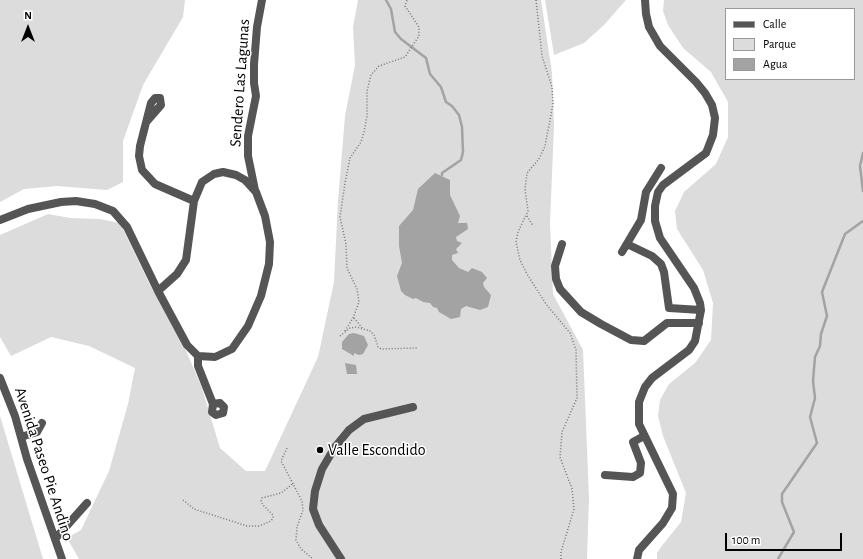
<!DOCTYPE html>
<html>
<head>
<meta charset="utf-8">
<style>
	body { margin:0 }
	#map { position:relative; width:863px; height:559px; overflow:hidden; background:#fff; font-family:"Alegreya Sans",sans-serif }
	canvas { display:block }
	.legend { position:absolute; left:725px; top:8px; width:130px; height:72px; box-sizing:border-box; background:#fff; border:1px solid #999; margin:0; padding:5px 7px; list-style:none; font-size:12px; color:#000 }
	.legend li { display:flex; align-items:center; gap:8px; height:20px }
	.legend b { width:20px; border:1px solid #999 }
	.north { position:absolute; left:8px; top:8px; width:40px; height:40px; -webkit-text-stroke:3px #fff; paint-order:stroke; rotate:0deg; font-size:11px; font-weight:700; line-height:16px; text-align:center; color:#000 }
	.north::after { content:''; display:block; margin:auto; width:14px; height:18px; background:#000; clip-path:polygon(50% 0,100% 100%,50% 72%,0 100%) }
	.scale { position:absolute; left:725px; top:533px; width:117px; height:18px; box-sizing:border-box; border:2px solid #000; border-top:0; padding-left:5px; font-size:12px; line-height:14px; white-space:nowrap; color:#000; -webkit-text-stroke:3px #fff; paint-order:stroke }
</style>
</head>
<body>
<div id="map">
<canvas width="863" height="559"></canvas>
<ul class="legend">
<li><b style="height:5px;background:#555"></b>Calle</li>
<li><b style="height:11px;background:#dcdcdc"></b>Parque</li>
<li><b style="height:11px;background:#a3a3a3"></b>Agua</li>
</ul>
<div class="north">N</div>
<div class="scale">100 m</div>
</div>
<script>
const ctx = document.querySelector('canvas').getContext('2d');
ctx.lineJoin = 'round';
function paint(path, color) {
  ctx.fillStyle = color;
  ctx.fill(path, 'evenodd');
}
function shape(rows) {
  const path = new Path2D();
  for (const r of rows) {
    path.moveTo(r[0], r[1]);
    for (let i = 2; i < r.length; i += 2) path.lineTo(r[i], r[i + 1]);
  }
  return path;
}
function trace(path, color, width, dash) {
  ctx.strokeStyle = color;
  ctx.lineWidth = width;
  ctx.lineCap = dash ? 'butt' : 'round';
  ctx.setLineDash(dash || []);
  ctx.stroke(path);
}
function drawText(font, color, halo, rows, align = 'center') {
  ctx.font = font + ' "Alegreya Sans",sans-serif';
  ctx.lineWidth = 3;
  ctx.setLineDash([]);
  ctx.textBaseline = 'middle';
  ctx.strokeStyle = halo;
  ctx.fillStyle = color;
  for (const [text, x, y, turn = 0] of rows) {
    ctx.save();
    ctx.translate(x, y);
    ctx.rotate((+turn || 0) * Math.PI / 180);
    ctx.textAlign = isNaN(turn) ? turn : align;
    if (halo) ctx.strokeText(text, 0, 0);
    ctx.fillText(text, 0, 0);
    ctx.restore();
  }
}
const green = shape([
	[0,0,185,0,183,17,143,85,123,141,123,182,107,190,57,186,24,189,0,202],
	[358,0,541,0,552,73,554,126,550,223,553,294,583,350,589,498,587,559,79,559,67,538,81,530,109,471,128,404,135,368,89,346,51,337,11,356,0,337,0,235,48,214,70,218,100,219,120,223,150,285,178,332,202,388,220,448,246,471,265,471,318,357,334,282,338,201,345,116,355,65,353,27],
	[545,0,626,0,604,25,584,43,554,55],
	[664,0,863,0,863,559,657,559,657,553,661,547,681,522,686,493,663,436,658,416,660,400,669,384,695,363,711,340,713,303,703,270,677,229,675,211,684,192,716,164,728,137,728,102,711,72,683,48,668,25,663,11],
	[726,9,854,9,854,79,726,79],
	[0,416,43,559,0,559]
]);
const water = shape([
	[435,173,450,180,450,195,460,216,458,223,467,223,468,229,456,237,457,241,462,243,456,249,458,253,452,255,452,260,459,268,468,272,472,268,482,272,487,278,483,283,484,287,491,295,488,307,480,310,466,306,461,309,460,317,451,319,439,312,437,308,433,307,430,303,423,302,416,298,413,299,405,295,401,291,397,276,402,263,399,246,399,226,413,210,418,189],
	[354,333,364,336,368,345,363,354,359,355,354,353,354,356,342,349,342,342,349,334],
	[345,363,356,365,357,374,347,374]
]);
const stream = shape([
	[386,0,391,9,395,32,401,39,426,58,430,74,441,87,446,102,452,106,459,115,462,127,463,152,461,160,442,173,442,175],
	[863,153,860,166,863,191],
	[778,559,794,532,782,502,782,494,817,443,810,417,815,398,813,381,815,357,820,346,821,334,827,316,822,292,845,234,863,221]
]);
const path = shape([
	[536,0,542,56,552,87,553,104,545,146,539,159,527,173,525,189,528,211,518,232,516,242,520,260,527,274,546,304,570,333,576,350,577,398,562,432,560,457,572,489,574,509,561,552,561,559],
	[527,216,533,226],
	[354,318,363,329],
	[345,331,353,318,359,302,357,289,347,268,346,244,340,217,345,183,350,158,361,142,364,132,367,116,367,91,371,75,379,66,405,57,419,36,419,27,405,6,407,0],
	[340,336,350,328,356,327,370,331,374,335,378,347,381,349,417,348],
	[287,448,281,461,302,501,303,510,297,527,296,540,301,549,313,559],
	[183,500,194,509,247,526,259,526,271,521,273,518,273,515,263,505,261,501,262,498,281,493,294,483]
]);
const minor = shape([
	[147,121,161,105,160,98,155,98,151,103,140,146,139,156,142,170,155,184,194,201],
	[255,190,248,156,248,136,256,96,254,83,254,64,257,27,262,0],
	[0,220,28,209,61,202,76,201,95,204,113,211,127,227,158,291,187,345,198,356,215,357,232,349,248,326,261,296,269,264,270,242,265,216,256,192,245,180,236,175,223,172,214,174,202,182,194,201,186,260,177,274,158,291],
	[562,244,555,266,556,279,560,289,581,312,601,324,631,340,644,341,667,323,699,323],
	[627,244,652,256,661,264,664,272,669,308,701,310],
	[622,252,641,220,646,192,661,168],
	[198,356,198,366,213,404,212,412,216,415,223,413,224,407,220,403,213,404],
	[0,378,15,416,27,459,62,559],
	[21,437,37,432,42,423],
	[605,475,633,477,640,473,641,463,633,442,644,436],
	[55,539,87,503],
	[341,559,319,525,313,509,315,491,322,469,335,447,349,430,364,419,413,407],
	[637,559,639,550,663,523,672,508,673,494,639,424,639,402,645,387,652,378,689,350,695,341,701,310,700,303,694,288,660,238,655,221,655,206,658,192,663,185,706,153,713,135,715,118,712,105,705,93,696,82,660,46,649,27,646,14,645,0]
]);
const markers = [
	[320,450,4,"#000"]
];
const streetNames = [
	["Sendero Las Lagunas",240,83,-86],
	["Avenida Paseo Pie Andino",44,464,72]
];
const poiNames = [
	["Valle Escondido",328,450]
];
paint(green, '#dcdcdc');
paint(water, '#a3a3a3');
trace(stream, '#a3a3a3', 2.5);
trace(path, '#777', 1.5, [1, 2]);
trace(minor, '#555', 8);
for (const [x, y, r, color] of markers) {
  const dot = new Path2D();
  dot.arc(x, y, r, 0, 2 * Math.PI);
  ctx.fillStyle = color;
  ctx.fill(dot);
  trace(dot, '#fff', 1.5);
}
drawText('16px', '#000', '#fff', streetNames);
drawText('16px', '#000', '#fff', poiNames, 'left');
</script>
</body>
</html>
